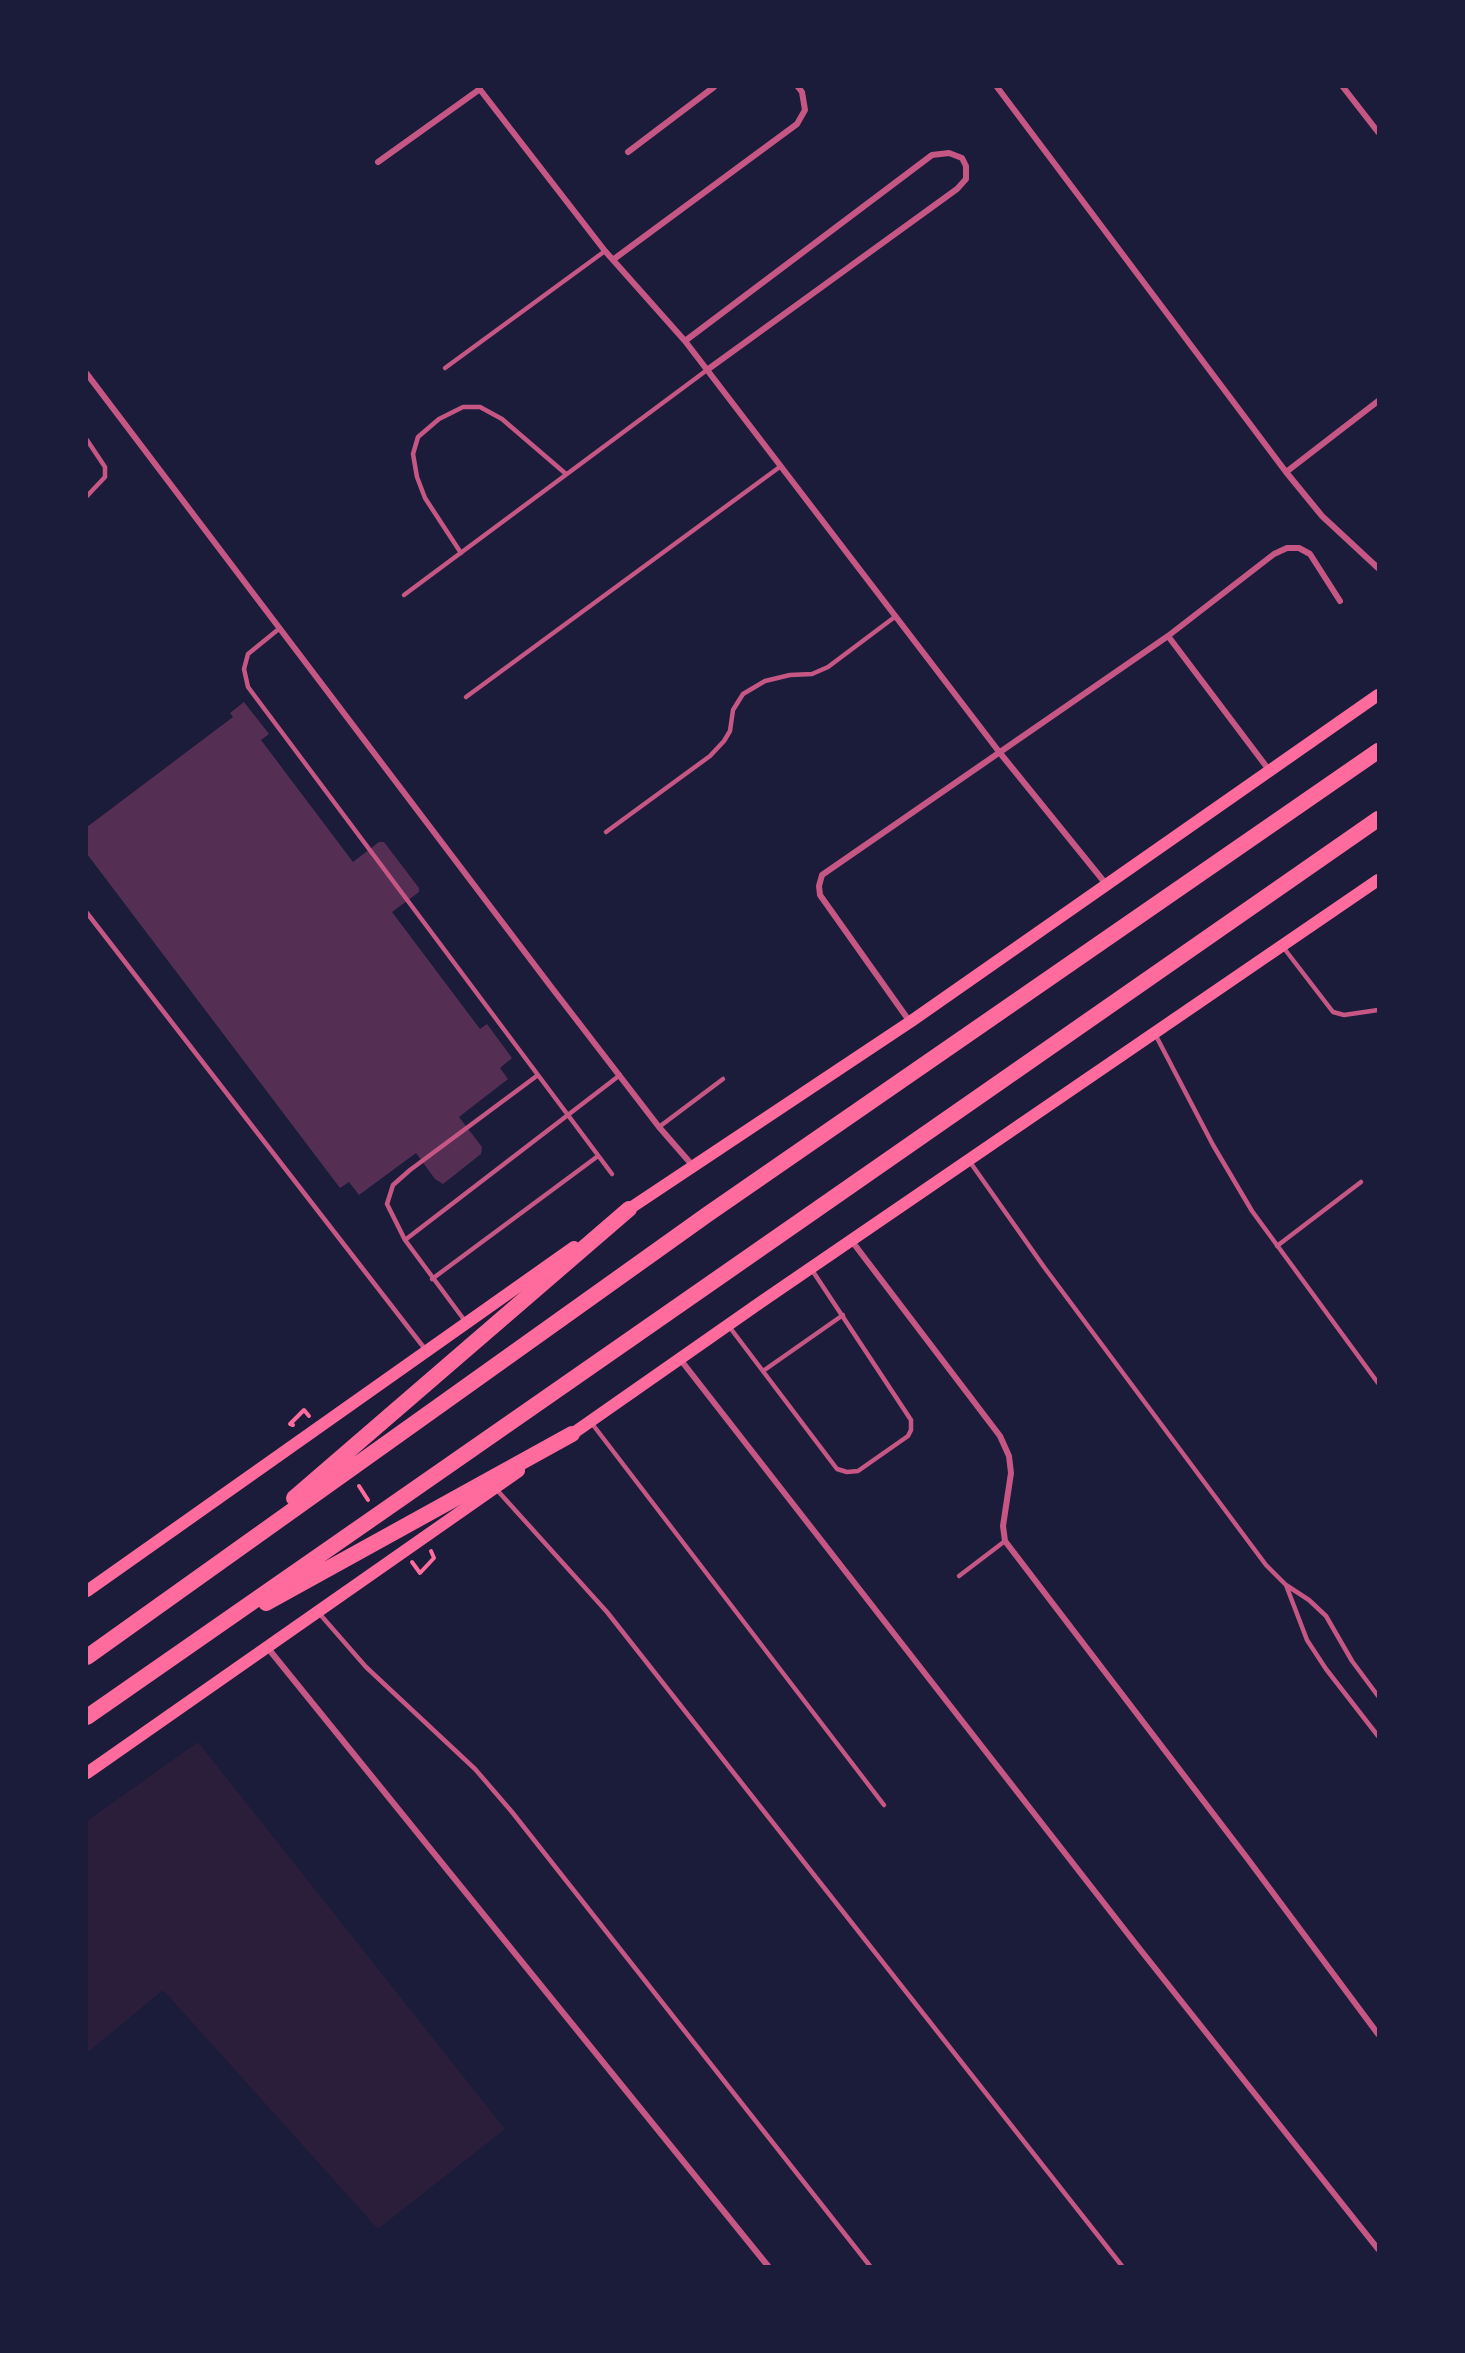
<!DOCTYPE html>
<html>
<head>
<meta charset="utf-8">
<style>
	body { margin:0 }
	#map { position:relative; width:1465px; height:2353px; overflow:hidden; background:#1b1b3a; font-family:"Roboto Condensed",sans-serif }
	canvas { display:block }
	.frame { position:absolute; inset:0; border:88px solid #1b1b3a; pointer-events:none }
</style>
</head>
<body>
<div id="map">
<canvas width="1465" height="2353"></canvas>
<div class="frame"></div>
</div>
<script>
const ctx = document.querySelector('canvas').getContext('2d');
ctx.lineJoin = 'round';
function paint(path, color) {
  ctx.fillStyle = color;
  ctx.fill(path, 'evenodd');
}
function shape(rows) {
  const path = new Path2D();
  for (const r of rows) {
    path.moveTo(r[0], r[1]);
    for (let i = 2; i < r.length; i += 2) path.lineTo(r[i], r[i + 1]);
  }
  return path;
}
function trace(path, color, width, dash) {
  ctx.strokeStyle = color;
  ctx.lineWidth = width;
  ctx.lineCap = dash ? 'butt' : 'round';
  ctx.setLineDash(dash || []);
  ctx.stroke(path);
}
const green = shape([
	[198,1742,505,2129,378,2229,163,1990,87,2053,87,1821]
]);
const building = shape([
	[244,702,269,734,261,740,353,862,379,842,384,842,419,888,419,892,392,912,480,1029,487,1024,512,1058,500,1068,508,1079,459,1117,482,1147,481,1154,443,1184,435,1179,416,1153,359,1195,349,1182,340,1188,87,854,87,827,233,717,230,713]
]);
const path = shape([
	[293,1425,290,1424,304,1410,309,1416],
	[359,1486,368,1500],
	[412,1562,420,1573,434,1558,431,1551]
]);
const service = shape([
	[445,368,605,251],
	[87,440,105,467,105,477,87,496],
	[461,553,425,498,417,477,413,454,418,437,439,419,463,407,480,407,502,419,566,474],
	[404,595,707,370],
	[280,628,248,654,244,669,248,687,612,1174],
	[466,697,781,466],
	[606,832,710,756,724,741,730,731,733,710,743,694,765,681,790,675,812,674,828,667,896,616],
	[87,913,425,1349],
	[1283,947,1333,1012,1344,1015,1378,1010],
	[1155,1034,1213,1145,1252,1211,1378,1383],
	[659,1127,723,1079],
	[970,1162,1044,1267,1266,1565,1286,1585,1309,1600,1326,1616,1352,1661,1378,1696],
	[405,1240,620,1075],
	[1277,1246,1361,1182],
	[432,1279,598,1156],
	[465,1321,405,1240,387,1204,393,1185,410,1170,538,1075],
	[728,1325,837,1469,847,1472,858,1471,908,1436,911,1430,911,1420,812,1270],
	[763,1371,843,1315],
	[590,1421,884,1805],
	[497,1490,607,1612,1122,2266],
	[959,1576,1005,1541],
	[1286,1585,1307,1640,1326,1669,1378,1736],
	[318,1612,366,1667,475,1769,512,1812,870,2266]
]);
const minor = shape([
	[478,87,605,251,685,341,1000,753,1106,884],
	[997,87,1286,472,1322,516,1378,568],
	[1343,87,1378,132],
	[628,152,714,87],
	[378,162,480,89],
	[614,259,797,124,805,110,802,92,798,87],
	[685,341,932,155,949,153,962,158,966,166,966,179,957,189,707,370],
	[87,374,552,988,659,1127,693,1166],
	[1286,472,1378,401],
	[1168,636,1274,554,1287,548,1299,548,1310,554,1340,601],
	[910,1022,820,895,819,886,822,875,1168,636,1269,770],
	[851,1240,1000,1436,1009,1456,1011,1473,1003,1526,1005,1541,1247,1858,1378,2034],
	[680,1359,1135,1943,1378,2249],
	[267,1647,768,2266]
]);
const secondary = shape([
	[623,1213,910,1022,1378,695],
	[565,1439,761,1302,1378,880],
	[87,1591,574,1247],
	[87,1773,519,1471]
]);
const trunk = shape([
	[294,1498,629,1209],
	[266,1603,572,1434],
	[87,1657,708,1214,1378,751],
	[87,1717,1378,819]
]);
paint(green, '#2a1e3b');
paint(building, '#542f53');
trace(path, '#ff6b9d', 4);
trace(service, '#c65784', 4.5);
trace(minor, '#c65784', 6);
trace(secondary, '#ff6b9d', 12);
trace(trunk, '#ff6b9d', 16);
</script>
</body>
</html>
